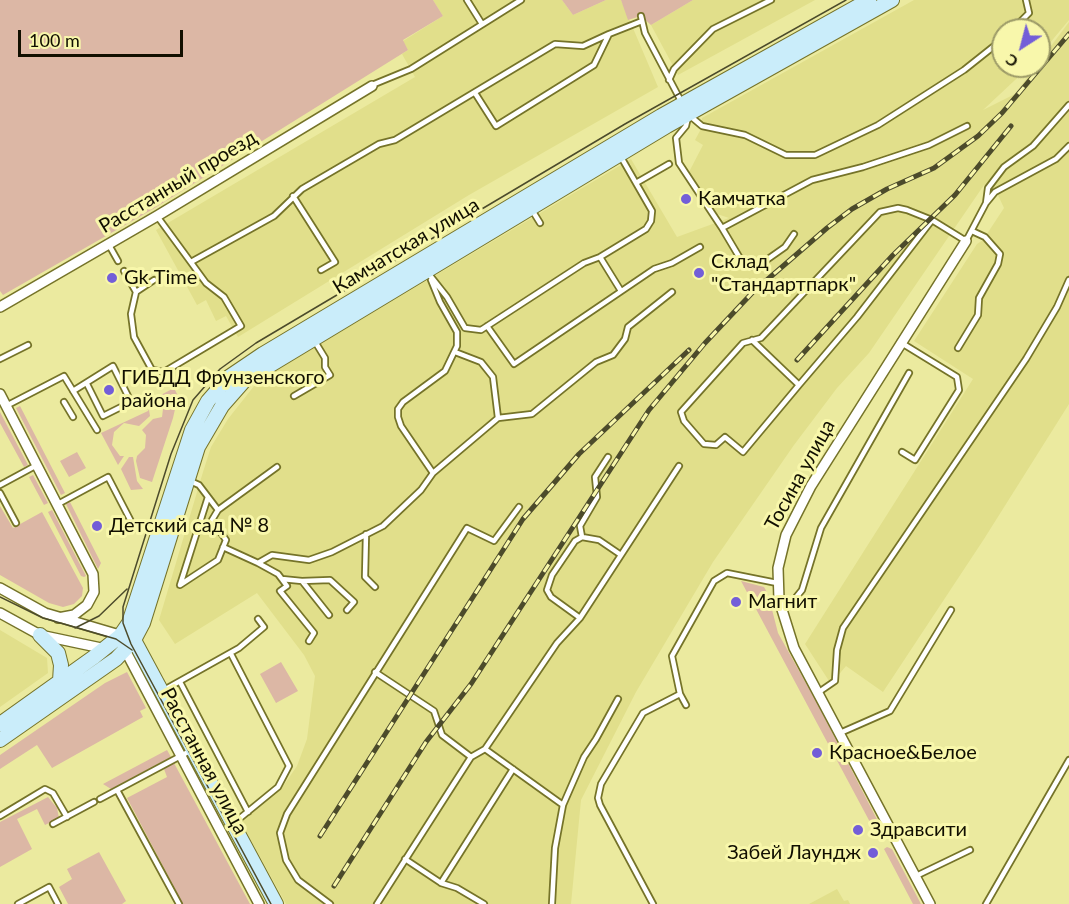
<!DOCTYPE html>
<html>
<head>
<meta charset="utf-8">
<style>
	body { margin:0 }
	#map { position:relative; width:1069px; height:904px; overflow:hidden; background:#ebea9f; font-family:Lato,sans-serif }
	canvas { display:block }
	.north { position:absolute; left:991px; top:18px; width:60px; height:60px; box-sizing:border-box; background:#f8f7ab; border:2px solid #9c9a67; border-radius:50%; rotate:216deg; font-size:16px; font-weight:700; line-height:24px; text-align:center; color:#110f00 }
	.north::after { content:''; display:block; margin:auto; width:21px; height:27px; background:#735ed8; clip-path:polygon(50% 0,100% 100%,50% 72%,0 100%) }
	.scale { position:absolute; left:18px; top:30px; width:165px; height:27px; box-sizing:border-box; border:3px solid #110f00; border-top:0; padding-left:8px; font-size:18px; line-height:21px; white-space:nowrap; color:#110f00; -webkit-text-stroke:4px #f8f7ab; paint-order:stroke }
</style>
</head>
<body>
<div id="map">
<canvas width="1069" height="904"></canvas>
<div class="north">С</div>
<div class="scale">100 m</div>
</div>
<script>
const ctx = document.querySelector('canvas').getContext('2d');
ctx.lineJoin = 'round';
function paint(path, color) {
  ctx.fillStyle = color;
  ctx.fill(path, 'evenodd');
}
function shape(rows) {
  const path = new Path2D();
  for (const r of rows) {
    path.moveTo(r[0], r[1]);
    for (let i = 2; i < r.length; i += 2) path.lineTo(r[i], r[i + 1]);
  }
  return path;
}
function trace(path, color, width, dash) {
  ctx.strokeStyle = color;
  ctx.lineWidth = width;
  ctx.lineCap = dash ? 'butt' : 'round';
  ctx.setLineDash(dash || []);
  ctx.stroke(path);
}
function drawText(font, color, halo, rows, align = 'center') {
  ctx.font = font + ' Lato,sans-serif';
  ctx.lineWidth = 6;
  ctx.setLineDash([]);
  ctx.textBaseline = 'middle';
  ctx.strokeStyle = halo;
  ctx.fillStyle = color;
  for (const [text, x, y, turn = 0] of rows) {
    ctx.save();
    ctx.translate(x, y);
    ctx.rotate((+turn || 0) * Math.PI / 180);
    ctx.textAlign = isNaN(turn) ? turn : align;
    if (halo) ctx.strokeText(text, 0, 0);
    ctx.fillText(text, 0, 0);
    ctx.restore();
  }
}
const built = shape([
	[433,0,562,0,573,15,606,0,621,0,658,87,469,195,238,337,226,316,216,321,206,300,197,305,156,230,415,77,402,54,408,50,403,41,443,16],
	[693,0,815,0,678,75,651,25],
	[914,0,1069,0,1069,20,1039,56,1039,30,1003,30,1003,66,1030,66,983,110,1015,94,1036,66,1039,66,1039,62,1069,22,1069,404,984,539,883,692,846,666,831,684,805,644,973,379,914,341,977,244,983,240,1004,208,998,195,984,185,869,353,837,388,794,445,713,562,636,692,581,800,571,904,286,904,241,822,284,785,297,766,307,739,315,676,304,655,257,593,175,644,159,620,203,472,211,447,228,419,258,381,631,159,677,237,729,218,717,214,689,172,703,145,695,140,701,129,702,118],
	[0,630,47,658,48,673,0,707],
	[837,889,844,901,848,900,850,904,809,904]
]);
const green = shape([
	[0,0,433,0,443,16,403,40,408,50,153,209,3,295,0,291],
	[562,0,606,0,573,15],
	[621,0,693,0,651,25,641,16,628,20],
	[174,388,178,396,173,418,152,482,140,478,136,461,137,456,145,448,146,435,142,430,153,419,162,417,163,409,153,406,149,410,150,416,139,426,124,423,114,432,112,445,120,456,124,456,118,465,101,433,148,411,155,398],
	[20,406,65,493,61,495,16,408],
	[0,412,28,465,24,467,0,423],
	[77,452,86,468,69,477,60,461],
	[129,457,133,457,137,481,143,489,131,490,121,469],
	[33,475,48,503,44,505,29,477],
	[70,502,101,563,98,569,66,504],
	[0,506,13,528,42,512,83,588,82,596,74,604,63,607,49,603,0,575],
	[52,510,86,576,84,577,81,576,48,512],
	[741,581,764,587,768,594,778,633,817,703,883,831,879,839],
	[281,662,298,691,276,703,260,674],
	[127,672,146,708,140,711,143,717,52,768,37,745,0,769,0,755,105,683],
	[167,750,171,757,111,789,103,784],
	[174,763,250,904,183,904,127,798,167,777,164,769],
	[48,797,57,808,59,818,45,825,37,809,17,819,32,849,0,867,0,822],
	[887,847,892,849,921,904,913,904,884,849],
	[99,852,126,901,122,904,68,904,59,887,72,879,67,869]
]);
const lane = shape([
	[467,0,482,24],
	[641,16,645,33,682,103],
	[1012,30,1029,13,1026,0],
	[669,80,674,69,713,29,771,0],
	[372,85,411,69,521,0],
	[475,93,496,126,594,65,609,34,642,21],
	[1069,105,1033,146,1004,167,988,188,986,203,995,192,1056,159,1069,146],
	[689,115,702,126,745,135,786,155,815,155,878,125,964,70,1003,39],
	[688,117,686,126,676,138,679,163,722,228,812,180,863,167,929,145,967,126],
	[636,183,669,164],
	[293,196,335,262,321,270],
	[532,210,540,223],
	[722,228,744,265,751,267,758,266,785,247,794,234],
	[109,245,118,261],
	[600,257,621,291],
	[191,262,274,216,302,189,379,144,395,140,555,44,583,46,609,34],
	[124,271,136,292],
	[428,273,447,297,465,328,481,330,584,263,600,257,646,229,651,221,652,211,621,157],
	[154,280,136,292,131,314,134,337,152,370,164,372,241,326,224,297,206,283,157,216],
	[431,280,440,302,457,332,457,346,445,371,403,402,398,409,398,417,401,426,433,473],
	[487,326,514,364,654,269,672,263,700,247],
	[752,340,799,385,857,317,932,220],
	[900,342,957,377,959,390,915,460,902,452],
	[958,348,978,315,979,298,998,264,1000,254,985,237,972,231],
	[455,352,481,362,493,377,498,418,532,414,596,362,613,355,625,339,628,327,672,292],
	[0,359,28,345],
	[799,385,743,452,725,437,716,445,704,444,684,421,681,412,743,343,761,338,880,212,898,208,907,210,932,220,966,241,986,203],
	[73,391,113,366,131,402,103,416,87,384],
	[294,396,330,375,325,367,325,358,314,340],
	[64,402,73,417],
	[6,406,64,376,97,430],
	[190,481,199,485,218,510,277,467],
	[0,485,37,465],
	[0,493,16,523],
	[208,497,180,585,218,560,226,540,212,520,218,510],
	[58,504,108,477,135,529],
	[366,534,365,577,375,587],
	[582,537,580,526,597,497,595,477,608,457],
	[223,547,258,563,272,555,309,560,332,552,383,526,421,490,433,473,498,418],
	[258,563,278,574,287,586,280,591,314,633,309,641],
	[282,579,302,581,329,615],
	[302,581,330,580,354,602,347,610],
	[782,609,789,606,802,590,821,528,909,373],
	[580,618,551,597,547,590,552,575,575,541,582,537,599,540,621,555],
	[231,654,289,766,278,787,234,823],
	[375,672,434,711,442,735,471,757],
	[180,682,248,812],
	[164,690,239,648,264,627,258,619],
	[819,692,835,681,837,650,843,628,1026,359,1057,307,1069,280],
	[680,694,686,705],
	[840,733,890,711,951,610],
	[485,749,563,805],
	[117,790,179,904],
	[100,799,190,751],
	[0,816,45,789,53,793,67,817],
	[53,824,94,802],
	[405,859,441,883,457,888,484,904],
	[916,876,970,850],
	[441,883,513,769],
	[18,904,49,887,58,904],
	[330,904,298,880,286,860,280,833,287,814,467,528,494,541,519,507],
	[377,904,471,757,485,749,557,643,580,618,679,466],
	[552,904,555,848,563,805,584,757,596,739,618,699],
	[653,904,600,805,598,798,601,784,643,713,680,694,672,656,714,581,727,573,777,583],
	[986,904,1069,760]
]);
const street = shape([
	[0,307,157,216,372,86],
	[0,394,93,574,94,592,87,605,74,615,58,618],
	[0,588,45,613,123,636],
	[0,613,40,635,106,649],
	[123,646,259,904],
	[930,904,794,648,779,600,778,568,786,535,811,486,966,241]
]);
const secondary = shape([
	[40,635,58,653,61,665,60,681],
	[134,640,276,904],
	[0,724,94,657,120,636,129,623,192,430,208,401,229,377,263,354,661,116,869,0],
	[0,740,116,659,134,640,143,623,198,447,222,406,244,381,667,126,892,0]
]);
const tram = shape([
	[0,597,43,618,116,639,132,650],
	[75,628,99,616,127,589],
	[271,904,131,644,123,623,123,607,171,454,193,400,220,369,256,343,625,124,846,0]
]);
const rail = shape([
	[797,360,893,255,955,195,1011,126],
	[320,836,523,519,579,454,689,350],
	[334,886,426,742,471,684,649,410,705,343,753,292,827,228,852,209,887,189,934,168,978,136,1002,113,1069,34]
]);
const markers = [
	[686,199,6,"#735ed8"],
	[699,273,6,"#735ed8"],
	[112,278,6,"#735ed8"],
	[109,390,6,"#735ed8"],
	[97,526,6,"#735ed8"],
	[736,602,6,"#735ed8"],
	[817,753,6,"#735ed8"],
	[858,830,6,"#735ed8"],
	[873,853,6,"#735ed8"]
];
const streetNames = [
	["Расстанный проезд",178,182,-31],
	["Камчатская улица",406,246,-31],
	["Тосина улица",800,475,-61],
	["Расстанная улица",204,761,62]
];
const poiNames = [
	["Камчатка",698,199],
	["Склад",711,262],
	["\"Стандартпарк\"",711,285],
	["Gk Time",124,278],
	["ГИБДД Фрунзенского",121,378],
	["района",121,401],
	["Детский сад № 8",109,526],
	["Магнит",748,602],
	["Красное&Белое",829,753],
	["Здравсити",870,830],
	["Забей Лаундж",861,853,"right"]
];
paint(built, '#e1df8b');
paint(green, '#dcb7a5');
trace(lane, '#757329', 8);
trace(street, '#757329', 12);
trace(secondary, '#757329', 16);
trace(lane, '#fff', 4.5);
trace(street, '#fff', 9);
trace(secondary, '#caedfa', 14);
trace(tram, '#4c4b2b', 1.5);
trace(rail, '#4c4b2b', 5);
trace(rail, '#f8f7ab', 3, [9]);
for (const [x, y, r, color] of markers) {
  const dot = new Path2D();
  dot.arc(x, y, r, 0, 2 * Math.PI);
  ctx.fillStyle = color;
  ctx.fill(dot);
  trace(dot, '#f8f7ab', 2);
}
drawText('20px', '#110f00', '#f8f7ab', streetNames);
drawText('20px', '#110f00', '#f8f7ab', poiNames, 'left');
</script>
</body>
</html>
